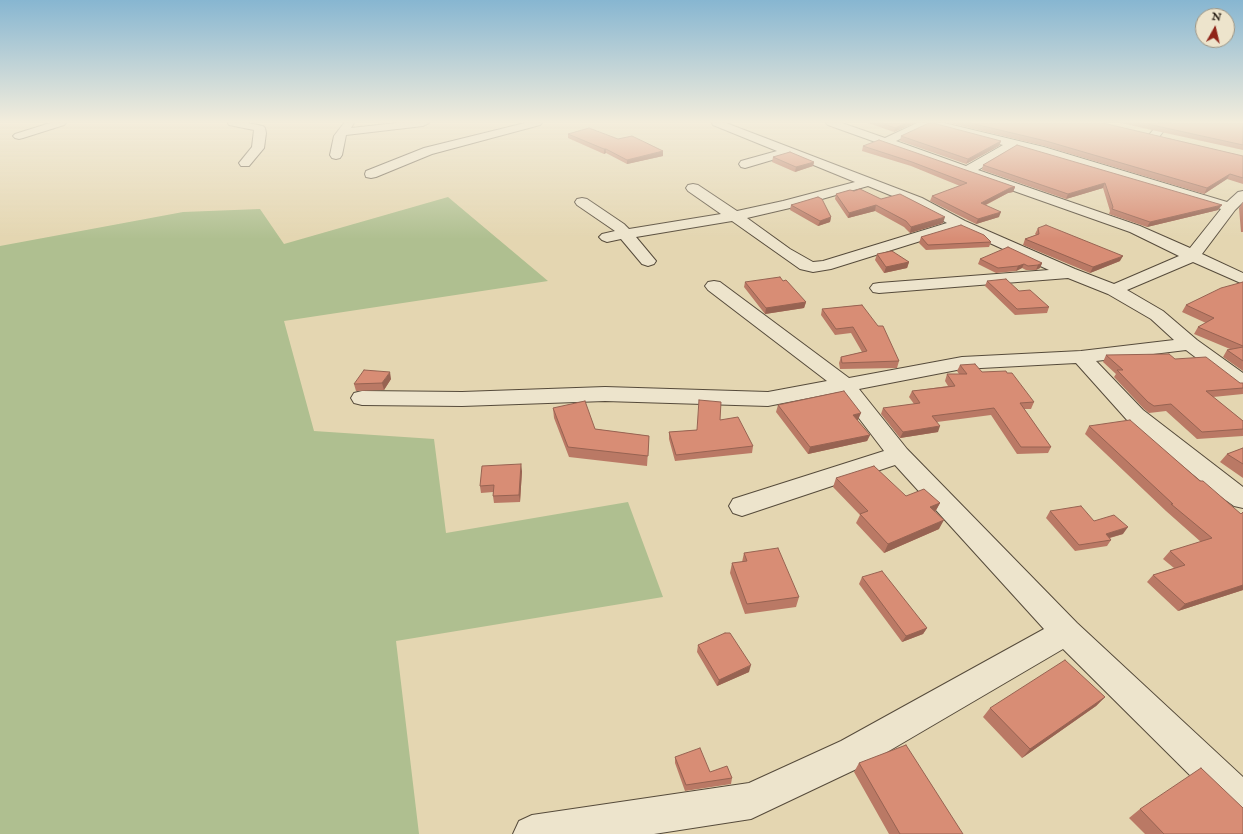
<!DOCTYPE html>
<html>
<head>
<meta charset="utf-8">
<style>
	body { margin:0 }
	#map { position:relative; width:1243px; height:834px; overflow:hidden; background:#e4d6b1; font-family:"IM FELL English",serif }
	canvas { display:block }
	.north { position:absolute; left:1195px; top:8px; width:40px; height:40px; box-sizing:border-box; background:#ede4cc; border:1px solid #9d9482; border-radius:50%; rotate:8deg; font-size:11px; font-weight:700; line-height:16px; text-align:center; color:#261d14 }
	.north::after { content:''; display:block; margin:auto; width:14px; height:18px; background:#8f2418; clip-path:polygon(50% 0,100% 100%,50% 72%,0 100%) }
</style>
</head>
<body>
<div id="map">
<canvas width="1243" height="834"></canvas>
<div class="north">N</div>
</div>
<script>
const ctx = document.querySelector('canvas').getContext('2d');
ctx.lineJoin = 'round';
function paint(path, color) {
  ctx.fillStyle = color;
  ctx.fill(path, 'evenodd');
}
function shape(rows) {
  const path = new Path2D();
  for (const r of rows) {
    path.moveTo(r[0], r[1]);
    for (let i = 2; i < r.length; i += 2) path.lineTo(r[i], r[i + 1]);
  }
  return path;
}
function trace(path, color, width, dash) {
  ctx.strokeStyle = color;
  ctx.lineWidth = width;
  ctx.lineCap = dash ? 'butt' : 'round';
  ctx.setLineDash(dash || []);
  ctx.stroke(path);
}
const green = shape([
	[448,197,548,281,284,321,314,431,434,439,446,533,628,502,663,597,396,641,419,834,0,834,0,246,183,212,260,209,284,244]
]);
const minor = shape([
	[50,123,66,123,64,125,23,138,19,139,15,138,13,136,15,134,50,123],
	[228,123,248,123,263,126,265,128,266,133,264,148,249,166,241,166,239,163,252,147,254,130,229,125,228,123],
	[344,123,354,123,351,128,396,123,429,123,423,126,346,135,342,155,340,158,336,159,332,158,330,155,334,136,344,123],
	[525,123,542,123,540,125,432,154,376,177,371,178,366,177,365,174,366,171,424,148,525,123],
	[712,123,726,123,922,198,965,221,1075,269,1114,284,1179,256,1130,232,881,144,828,125,826,123,842,123,885,138,917,123,944,123,1044,147,1227,202,1238,192,1243,191,1243,202,1235,210,1202,254,1243,273,1243,284,1193,262,1127,290,1163,311,1197,340,1243,373,1243,389,1236,388,1186,350,1096,361,1143,410,1243,487,1243,508,1234,506,1213,491,1127,420,1076,363,962,369,859,389,907,449,1077,623,1243,777,1243,820,1230,815,1063,649,865,765,751,819,654,834,513,834,519,821,532,815,749,783,841,741,1044,629,895,465,742,516,733,513,729,506,733,499,884,451,839,392,768,406,605,401,462,406,362,405,354,403,351,398,354,393,362,391,462,392,605,387,768,392,827,381,708,290,705,286,708,282,714,281,720,282,849,378,962,357,1081,351,1174,340,1151,319,1108,294,1068,278,879,293,873,292,870,288,873,284,879,283,1049,270,959,229,831,269,813,272,800,269,732,221,636,237,656,261,654,264,648,266,642,264,621,239,607,242,602,240,599,237,602,234,615,231,577,205,575,202,577,199,582,198,587,199,624,224,629,229,721,214,688,191,686,188,688,185,693,184,698,185,737,211,783,201,855,182,789,155,745,168,741,167,739,164,741,161,777,151,713,125,712,123],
	[929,125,968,136,1003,145,966,166,896,141,929,125],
	[1015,148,1036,153,1221,209,1190,248,1140,226,978,170,1015,148],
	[868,186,912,204,947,223,823,261,813,262,790,249,747,218,790,208,868,186],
	[1159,123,1170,123,1159,137,1151,137,1149,135,1159,123]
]);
const wall = shape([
	[868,123,915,123,894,132],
	[949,123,1103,123,1243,156,1243,184,1227,179,1204,194,1044,146],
	[1120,123,1243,123,1243,150],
	[568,134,618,139,663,151,663,156,627,164,606,153,604,154,568,138],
	[901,136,1001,141,999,146,966,164,900,141],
	[1017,145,1218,210,1147,227,1109,214,1110,211,1103,188,1066,199,982,170,983,165],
	[863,146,1015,187,1013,192,1008,193,986,205,999,217,976,224,930,201,932,196,960,186,911,166,862,151],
	[773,157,814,162,813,166,795,172,772,162],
	[836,194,881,199,943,223,910,233,904,227,875,211,848,218,835,199],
	[1243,202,1243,232,1241,232,1239,208],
	[791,205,831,217,830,222,818,226,790,210],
	[1038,228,1120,261,1090,273,1023,245,1025,239,1036,235,1035,234],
	[921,237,991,242,989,247,926,250,919,243],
	[877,254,909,262,907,268,884,273,875,260],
	[980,259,1042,263,1040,268,1036,270,1026,270,1022,268,1016,271,996,273,978,264],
	[783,281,806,302,804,308,765,314,744,287,745,282],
	[987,281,1019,291,1049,307,1047,313,1015,315,985,286],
	[1243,282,1243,371,1223,357,1227,350,1230,349,1194,334,1198,327,1206,323,1182,312,1186,305],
	[862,305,899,361,897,368,840,369,839,363,841,357,862,352,851,333,835,335,821,315,822,309],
	[1106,355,1175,359,1240,383,1243,388,1243,394,1213,397,1243,421,1243,436,1197,439,1166,411,1149,413,1144,409,1114,377,1116,374,1103,362],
	[960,365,982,372,1034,402,1031,409,1024,409,1051,447,1048,453,1017,454,991,415,937,422,938,432,900,438,881,414,883,408,914,404,909,397,912,391,948,386,945,381,947,374,959,374,957,371],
	[391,379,384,390,356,391,354,384],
	[778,405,858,420,857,420,870,435,867,441,808,454,776,412],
	[553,408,595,429,649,436,647,466,569,457,554,418],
	[720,420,753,446,752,453,675,461,669,439,669,432,696,430],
	[1089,426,1200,481,1241,514,1243,512,1243,590,1178,611,1147,582,1153,575,1174,568,1163,559,1170,551,1201,542,1166,511,1085,434],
	[1243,448,1243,478,1220,462,1227,454],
	[522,471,520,502,494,503,493,496,493,492,481,493,480,486],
	[836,478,906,496,940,503,935,512,939,529,884,553,856,523,860,515,833,487],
	[1050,511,1094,521,1123,534,1110,538,1111,540,1107,546,1075,551,1046,518],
	[744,553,799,597,796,607,745,614,730,573,732,563,742,562],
	[862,577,927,628,923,634,902,642,859,584],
	[698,645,749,672,717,686,697,652],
	[1105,697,1096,706,1022,758,983,717,990,708],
	[675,757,710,772,732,778,731,784,685,791,675,763],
	[859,763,963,834,889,834,854,772],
	[1140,809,1243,834,1145,834,1129,818]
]);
const shadedWall = shape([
	[906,123,915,123,894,132,895,128],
	[1001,141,999,146,966,164,968,159],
	[604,149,606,149,606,153,604,154],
	[663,151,663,156,627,164,627,160],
	[814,162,813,166,795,172,796,167],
	[1230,174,1227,179,1204,194,1207,188],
	[1105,183,1103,188,1066,199,1068,194],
	[1015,187,1013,192,1008,193,979,208,981,203,1010,188],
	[876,205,875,211,848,218,849,213],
	[1222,205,1218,210,1147,227,1150,222],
	[1001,212,999,217,976,224,978,219],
	[831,217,830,222,818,226,820,221],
	[945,217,943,223,910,233,911,227],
	[1123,256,1120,261,1090,273,1093,267],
	[909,262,907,268,884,273,886,267],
	[1042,263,1040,268,1036,270,1038,265],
	[1024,264,1022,268,1016,271,1018,266],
	[806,302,804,308,765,314,766,308],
	[390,372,391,379,384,390,382,383],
	[861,413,858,420,851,422,853,415],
	[940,426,938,432,900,438,903,432],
	[870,435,867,441,808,454,810,447],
	[521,464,522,471,520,502,519,495],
	[940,503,935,512,930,507],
	[944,520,939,529,884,553,888,544],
	[1128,527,1123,534,1101,540,1106,534],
	[1243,585,1243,590,1178,611,1185,604],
	[927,628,923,634,902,642,906,636],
	[751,665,749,672,717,686,719,680],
	[1105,697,1096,706,1022,758,1030,749]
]);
const building = shape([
	[882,123,906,123,895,128,882,123],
	[929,123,933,123,1001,141,968,159,901,136,929,123],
	[970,123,1103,123,1243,156,1243,178,1230,174,1207,188,1046,141,970,123],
	[1143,123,1243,123,1243,145,1143,123],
	[589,128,618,139,632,136,663,151,627,160,606,149,604,149,568,134,589,128],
	[879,140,1015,187,1010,188,981,203,1001,212,978,219,932,196,967,183,912,162,863,146,879,140],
	[1017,145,1222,205,1150,222,1112,209,1113,207,1105,183,1068,194,983,165,1017,145],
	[790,152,814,162,796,167,773,157,790,152],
	[860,189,881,199,900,194,945,217,911,227,906,221,876,205,849,213,836,194,850,190,854,191,860,189],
	[818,197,822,199,831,217,820,221,791,205,818,197],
	[961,225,984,235,991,242,928,245,921,237,961,225],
	[1046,225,1123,256,1093,267,1025,239,1039,234,1038,228,1046,225],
	[1008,247,1042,263,1038,265,1028,266,1024,264,1018,266,998,268,980,259,1008,247],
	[892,251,909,262,886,267,877,254,892,251],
	[780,277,783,281,786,280,806,302,766,308,745,282,780,277],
	[1006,279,1019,291,1030,290,1049,307,1017,309,987,281,1006,279],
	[1243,282,1243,346,1198,327,1214,318,1186,305,1221,288,1243,282],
	[862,305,878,326,883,326,899,361,842,363,841,357,867,351,853,327,836,329,822,309,862,305],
	[1243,347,1243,361,1227,350,1243,347],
	[1169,354,1175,359,1206,357,1240,383,1243,383,1243,388,1206,391,1243,421,1243,429,1202,432,1171,404,1154,406,1148,402,1117,370,1123,370,1106,355,1169,354],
	[975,364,982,372,1006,371,1007,373,1012,373,1034,402,1020,403,1051,447,1021,447,994,408,932,416,940,426,903,432,883,408,920,403,912,391,955,386,947,374,967,374,960,365,975,364],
	[364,370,390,372,382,383,354,384,364,370],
	[844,391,861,413,853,415,870,435,810,447,778,405,844,391],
	[699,400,721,402,720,420,738,417,753,446,676,455,669,432,697,430,699,400],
	[585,401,595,429,649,436,648,456,568,447,553,408,585,401],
	[1130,420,1200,481,1203,481,1241,514,1243,512,1243,585,1185,604,1153,575,1185,565,1170,551,1212,538,1171,504,1173,504,1089,426,1130,420],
	[1243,448,1243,464,1227,454,1243,448],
	[521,464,519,495,493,496,494,485,480,486,482,466,521,464],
	[874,466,906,496,924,489,940,503,930,507,944,520,888,544,860,514,868,511,836,478,874,466],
	[1081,506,1094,521,1114,515,1128,527,1106,534,1111,540,1079,545,1050,511,1081,506],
	[778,548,799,597,747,604,732,563,747,561,744,553,778,548],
	[882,571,927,628,906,636,862,577,882,571],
	[725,633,730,633,751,665,719,680,698,645,725,633],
	[1065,660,1105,697,1030,749,990,708,1065,660],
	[906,745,963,834,900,834,859,763,906,745],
	[700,748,710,772,727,766,732,778,686,785,675,757,700,748],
	[1201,768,1243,808,1243,834,1164,834,1140,809,1201,768]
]);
paint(green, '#afbf90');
trace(minor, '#564b3b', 2);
paint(minor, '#ede4cc');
paint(wall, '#ba7965');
paint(shadedWall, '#976352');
paint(building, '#d88d75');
trace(building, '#976352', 1);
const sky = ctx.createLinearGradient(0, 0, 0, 239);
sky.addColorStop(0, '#87b6d1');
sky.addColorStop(0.51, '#f3eddc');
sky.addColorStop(1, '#f3eddc00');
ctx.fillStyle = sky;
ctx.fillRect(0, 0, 1243, 239);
</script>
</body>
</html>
